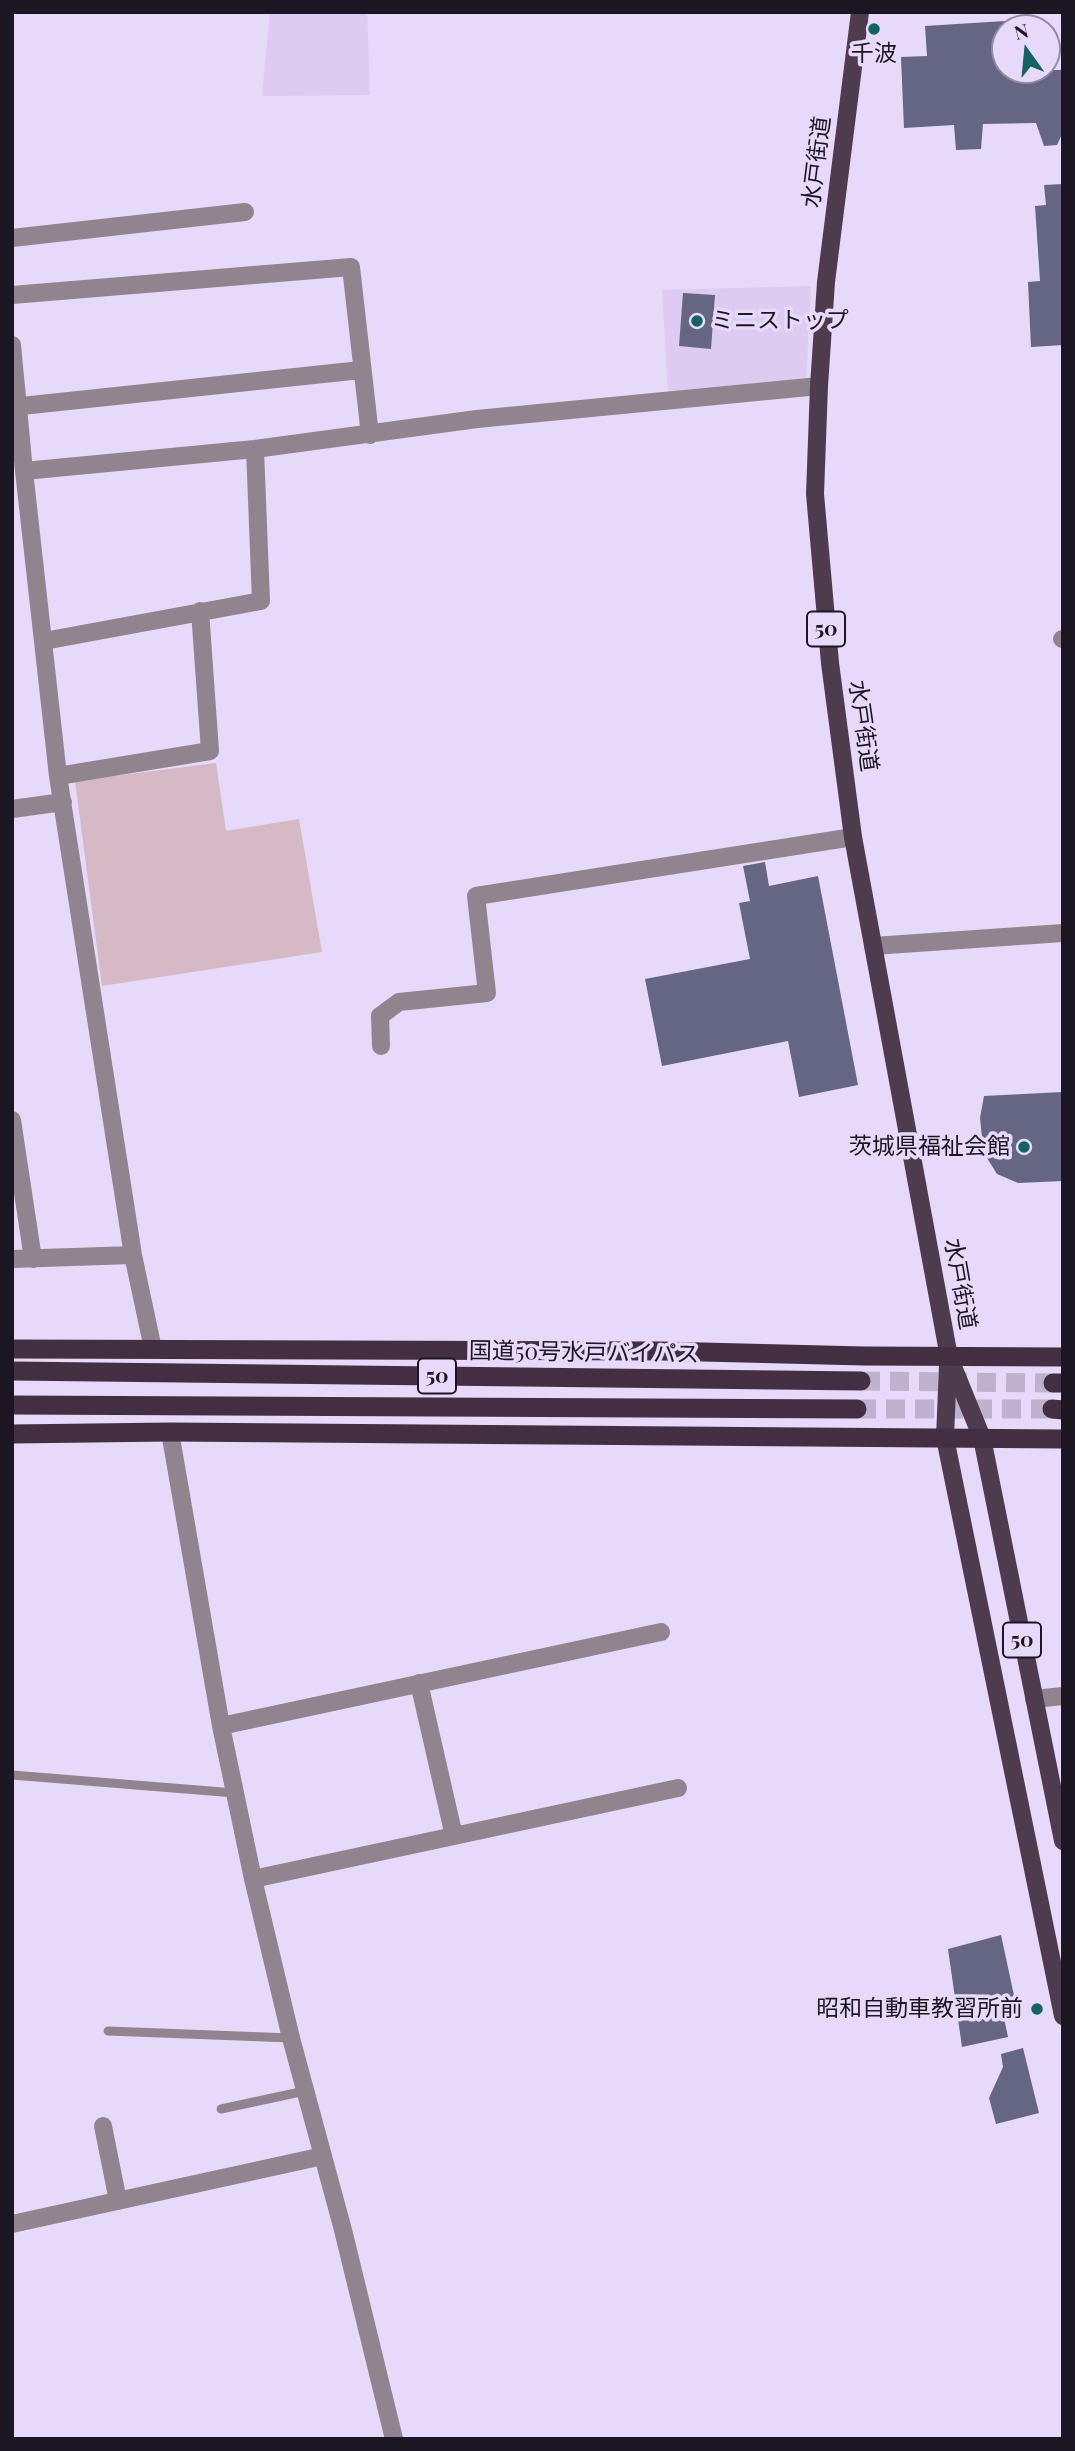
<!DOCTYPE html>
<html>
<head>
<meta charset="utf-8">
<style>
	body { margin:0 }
	#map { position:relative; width:1075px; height:2451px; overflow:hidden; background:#e7d9f9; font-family:"Playfair Display",serif }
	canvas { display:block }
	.frame { position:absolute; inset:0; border:14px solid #1b1621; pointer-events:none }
	.north { position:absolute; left:991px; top:14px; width:70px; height:70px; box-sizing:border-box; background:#e7d9f9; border:2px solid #958ba3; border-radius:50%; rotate:345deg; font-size:19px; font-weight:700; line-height:28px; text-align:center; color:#1b1621 }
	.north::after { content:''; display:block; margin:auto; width:24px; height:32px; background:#136360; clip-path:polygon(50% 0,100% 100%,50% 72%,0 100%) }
</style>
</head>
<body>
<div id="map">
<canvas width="1075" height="2451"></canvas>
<div class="frame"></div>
<div class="north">N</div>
</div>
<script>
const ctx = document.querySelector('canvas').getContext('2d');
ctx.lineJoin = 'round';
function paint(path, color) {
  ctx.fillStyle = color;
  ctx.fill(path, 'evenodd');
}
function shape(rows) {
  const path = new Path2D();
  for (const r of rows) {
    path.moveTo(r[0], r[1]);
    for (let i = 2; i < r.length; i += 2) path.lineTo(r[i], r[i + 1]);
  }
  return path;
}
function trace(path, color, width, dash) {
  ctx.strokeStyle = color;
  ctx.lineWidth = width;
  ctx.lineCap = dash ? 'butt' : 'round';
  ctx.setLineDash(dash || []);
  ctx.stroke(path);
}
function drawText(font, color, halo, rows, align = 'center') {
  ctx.font = font + ' "Playfair Display","Noto Sans JP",serif';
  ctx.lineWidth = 7;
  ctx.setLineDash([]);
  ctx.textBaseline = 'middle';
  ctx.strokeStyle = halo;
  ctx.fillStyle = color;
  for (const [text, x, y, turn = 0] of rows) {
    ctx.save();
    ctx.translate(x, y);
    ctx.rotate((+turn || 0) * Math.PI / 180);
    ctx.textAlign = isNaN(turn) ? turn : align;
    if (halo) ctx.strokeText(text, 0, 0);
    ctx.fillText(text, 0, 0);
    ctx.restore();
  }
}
const built = shape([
	[270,12,367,12,370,95,262,96],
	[811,286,806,379,668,391,662,290]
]);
const green = shape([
	[216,763,226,831,299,819,322,952,102,986,75,781]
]);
const building = shape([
	[1005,21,1005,70,1063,70,1063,132,1057,145,1044,146,1036,123,983,124,981,149,956,150,954,125,904,128,901,57,927,56,925,26],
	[1063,184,1063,345,1031,347,1028,282,1040,281,1035,206,1046,205,1044,185],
	[683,293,715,295,711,349,679,346],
	[765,862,769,886,818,876,858,1085,799,1097,788,1041,662,1066,645,979,750,959,739,903,750,901,743,866],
	[1063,1092,1063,1181,1018,1183,997,1174,987,1158,982,1137,980,1118,984,1096],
	[1001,1935,1018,2014,1004,2018,1008,2037,962,2047,948,1949],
	[1023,2048,1039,2113,996,2124,989,2098,1003,2067,1001,2054]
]);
const trunkTunnel = shape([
	[861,1381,1053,1383],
	[857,1409,1052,1409]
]);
const service = shape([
	[12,1775,235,1793],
	[108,2031,291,2038],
	[221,2109,305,2091]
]);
const minor = shape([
	[12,238,245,212],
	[12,295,351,267,370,435],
	[12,345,24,471,58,776,133,1255,153,1349],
	[12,407,361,370],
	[24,471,255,449,477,419,819,386],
	[1062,639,1063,639],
	[44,641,261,601,255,449],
	[58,776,210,751,200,611],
	[12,809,63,802],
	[873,946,1063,933],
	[381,1046,380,1016,399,1002,487,993,476,896,853,837],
	[12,1120,33,1259],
	[12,1259,133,1255],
	[170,1432,221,1726,253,1879,291,2038,343,2230,394,2439],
	[419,1683,454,1836,678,1788],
	[1034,1699,1063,1696],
	[221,1726,661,1632],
	[253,1879,454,1836],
	[103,2126,118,2201],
	[12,2224,323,2156]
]);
const primary = shape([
	[860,12,826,282,819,386,815,494,830,663,853,837,949,1357,982,1438,1063,1841],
	[948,1364,945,1438,1063,2016]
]);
const trunk = shape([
	[12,1349,662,1351,864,1356,1063,1357],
	[12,1371,861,1381],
	[1053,1383,1063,1383],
	[12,1405,857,1409],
	[1052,1409,1063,1410],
	[12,1434,170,1432,1063,1439]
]);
const markers = [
	[874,29,7,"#136360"],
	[697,321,7,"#136360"],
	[1024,1147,7,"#136360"],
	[1037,2009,7,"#136360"]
];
const shields = [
	[826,629,38],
	[437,1376,38],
	[1022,1640,38]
];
const shieldNames = [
	["50",826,629],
	["50",437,1376],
	["50",1022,1640]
];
const poiNames = [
	["千波",874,54,"center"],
	["ミニストップ",711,321,"left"],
	["茨城県福祉会館",1010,1147],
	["昭和自動車教習所前",1023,2009]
];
const streetNames = [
	["水戸街道",817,162,-83],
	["水戸街道",863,726,82],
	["水戸街道",960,1284,80],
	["国道50号水戸バイパス",584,1353,1]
];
paint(built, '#ddcbf2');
paint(green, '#d5b9c5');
paint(building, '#656684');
trace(trunkTunnel, '#beb2ce', 19, [19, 10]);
trace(service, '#90848f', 9);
trace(minor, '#90848f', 18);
trace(primary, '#4f3b4e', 18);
trace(trunk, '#442f42', 19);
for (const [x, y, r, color] of markers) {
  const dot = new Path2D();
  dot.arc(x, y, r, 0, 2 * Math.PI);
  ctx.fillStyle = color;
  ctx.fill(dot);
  trace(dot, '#e7d9f9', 2.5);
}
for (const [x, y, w] of shields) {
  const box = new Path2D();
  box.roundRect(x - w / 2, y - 17.5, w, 35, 5);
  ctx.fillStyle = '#e7d9f9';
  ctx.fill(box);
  trace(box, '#1b1621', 2);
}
drawText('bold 21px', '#1b1621', null, shieldNames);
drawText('23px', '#1b1621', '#e7d9f9', poiNames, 'right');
drawText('23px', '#1b1621', '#e7d9f9', streetNames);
</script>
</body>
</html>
